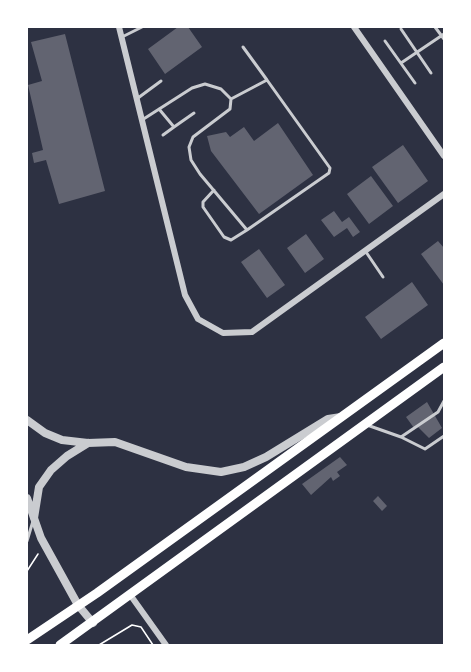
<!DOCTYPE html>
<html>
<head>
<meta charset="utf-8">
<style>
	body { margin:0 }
	#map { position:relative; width:471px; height:672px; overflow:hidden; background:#2d3142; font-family:Manrope,sans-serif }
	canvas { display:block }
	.frame { position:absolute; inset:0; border:28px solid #fff; pointer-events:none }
</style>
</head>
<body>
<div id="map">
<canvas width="471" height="672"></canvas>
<div class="frame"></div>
</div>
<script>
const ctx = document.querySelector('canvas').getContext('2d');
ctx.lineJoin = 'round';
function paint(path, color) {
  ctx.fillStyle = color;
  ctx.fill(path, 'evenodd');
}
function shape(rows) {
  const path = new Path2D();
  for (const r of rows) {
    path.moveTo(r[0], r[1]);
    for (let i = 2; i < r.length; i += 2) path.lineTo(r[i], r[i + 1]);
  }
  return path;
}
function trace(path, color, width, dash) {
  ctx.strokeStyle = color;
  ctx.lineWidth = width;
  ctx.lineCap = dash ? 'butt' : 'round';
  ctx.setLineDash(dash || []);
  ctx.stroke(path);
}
const building = shape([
	[178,27,188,27,202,47,165,74,148,49],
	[65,34,105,191,59,204,46,160,34,163,32,153,43,150,28,85,42,81,31,42],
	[278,123,313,175,259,214,211,151,207,136,226,132,230,137,244,127,254,141],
	[403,145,428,181,398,203,372,167],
	[371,176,393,206,369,224,347,194],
	[334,211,342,222,349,217,360,232,353,237,347,228,334,237,321,220],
	[306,234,324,259,305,273,287,248],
	[438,241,444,248,444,285,421,254],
	[259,249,285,285,267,298,241,262],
	[412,282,428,305,381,339,365,317],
	[427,402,442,428,429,438,417,426,414,428,406,417],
	[340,457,347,465,337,472,340,476,333,481,331,477,311,495,302,484],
	[378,496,387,506,382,511,373,501]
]);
const path = shape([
	[27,571,38,554],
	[99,645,132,625,141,627,153,645]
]);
const service = shape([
	[435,27,444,39],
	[401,29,431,73],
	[122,37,142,27],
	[385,41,415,83],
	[243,47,267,80],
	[401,63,444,34],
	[138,98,161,81],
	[159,109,174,127,194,113],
	[142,120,192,88,205,84,221,89,231,99,230,109,193,137,189,147,191,160,200,174,247,230,329,173,330,168,267,80,231,99],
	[163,135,174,127],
	[214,190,203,202,203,207,224,237,231,240,247,230],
	[366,252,383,277],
	[367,425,401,437,438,412,444,401],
	[401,437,425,449,444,436],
	[27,541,33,521]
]);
const minor = shape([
	[119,27,185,295,198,319,223,333,252,332,444,194],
	[354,27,444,156],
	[131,596,166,645]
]);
const tertiary = shape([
	[27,420,45,433,62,440,88,443,115,442,186,467,221,472,244,467,266,457,328,419,341,417],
	[27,498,41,538,78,605,93,623],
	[34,518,39,487,51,470,67,456,88,443]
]);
const primary = shape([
	[27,640,97,593,444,343],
	[60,645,444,367]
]);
paint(building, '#626471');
trace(path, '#fff', 1.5);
trace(service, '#caccd0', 3);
trace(minor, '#caccd0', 6);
trace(tertiary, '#caccd0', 8);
trace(primary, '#fff', 9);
</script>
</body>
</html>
